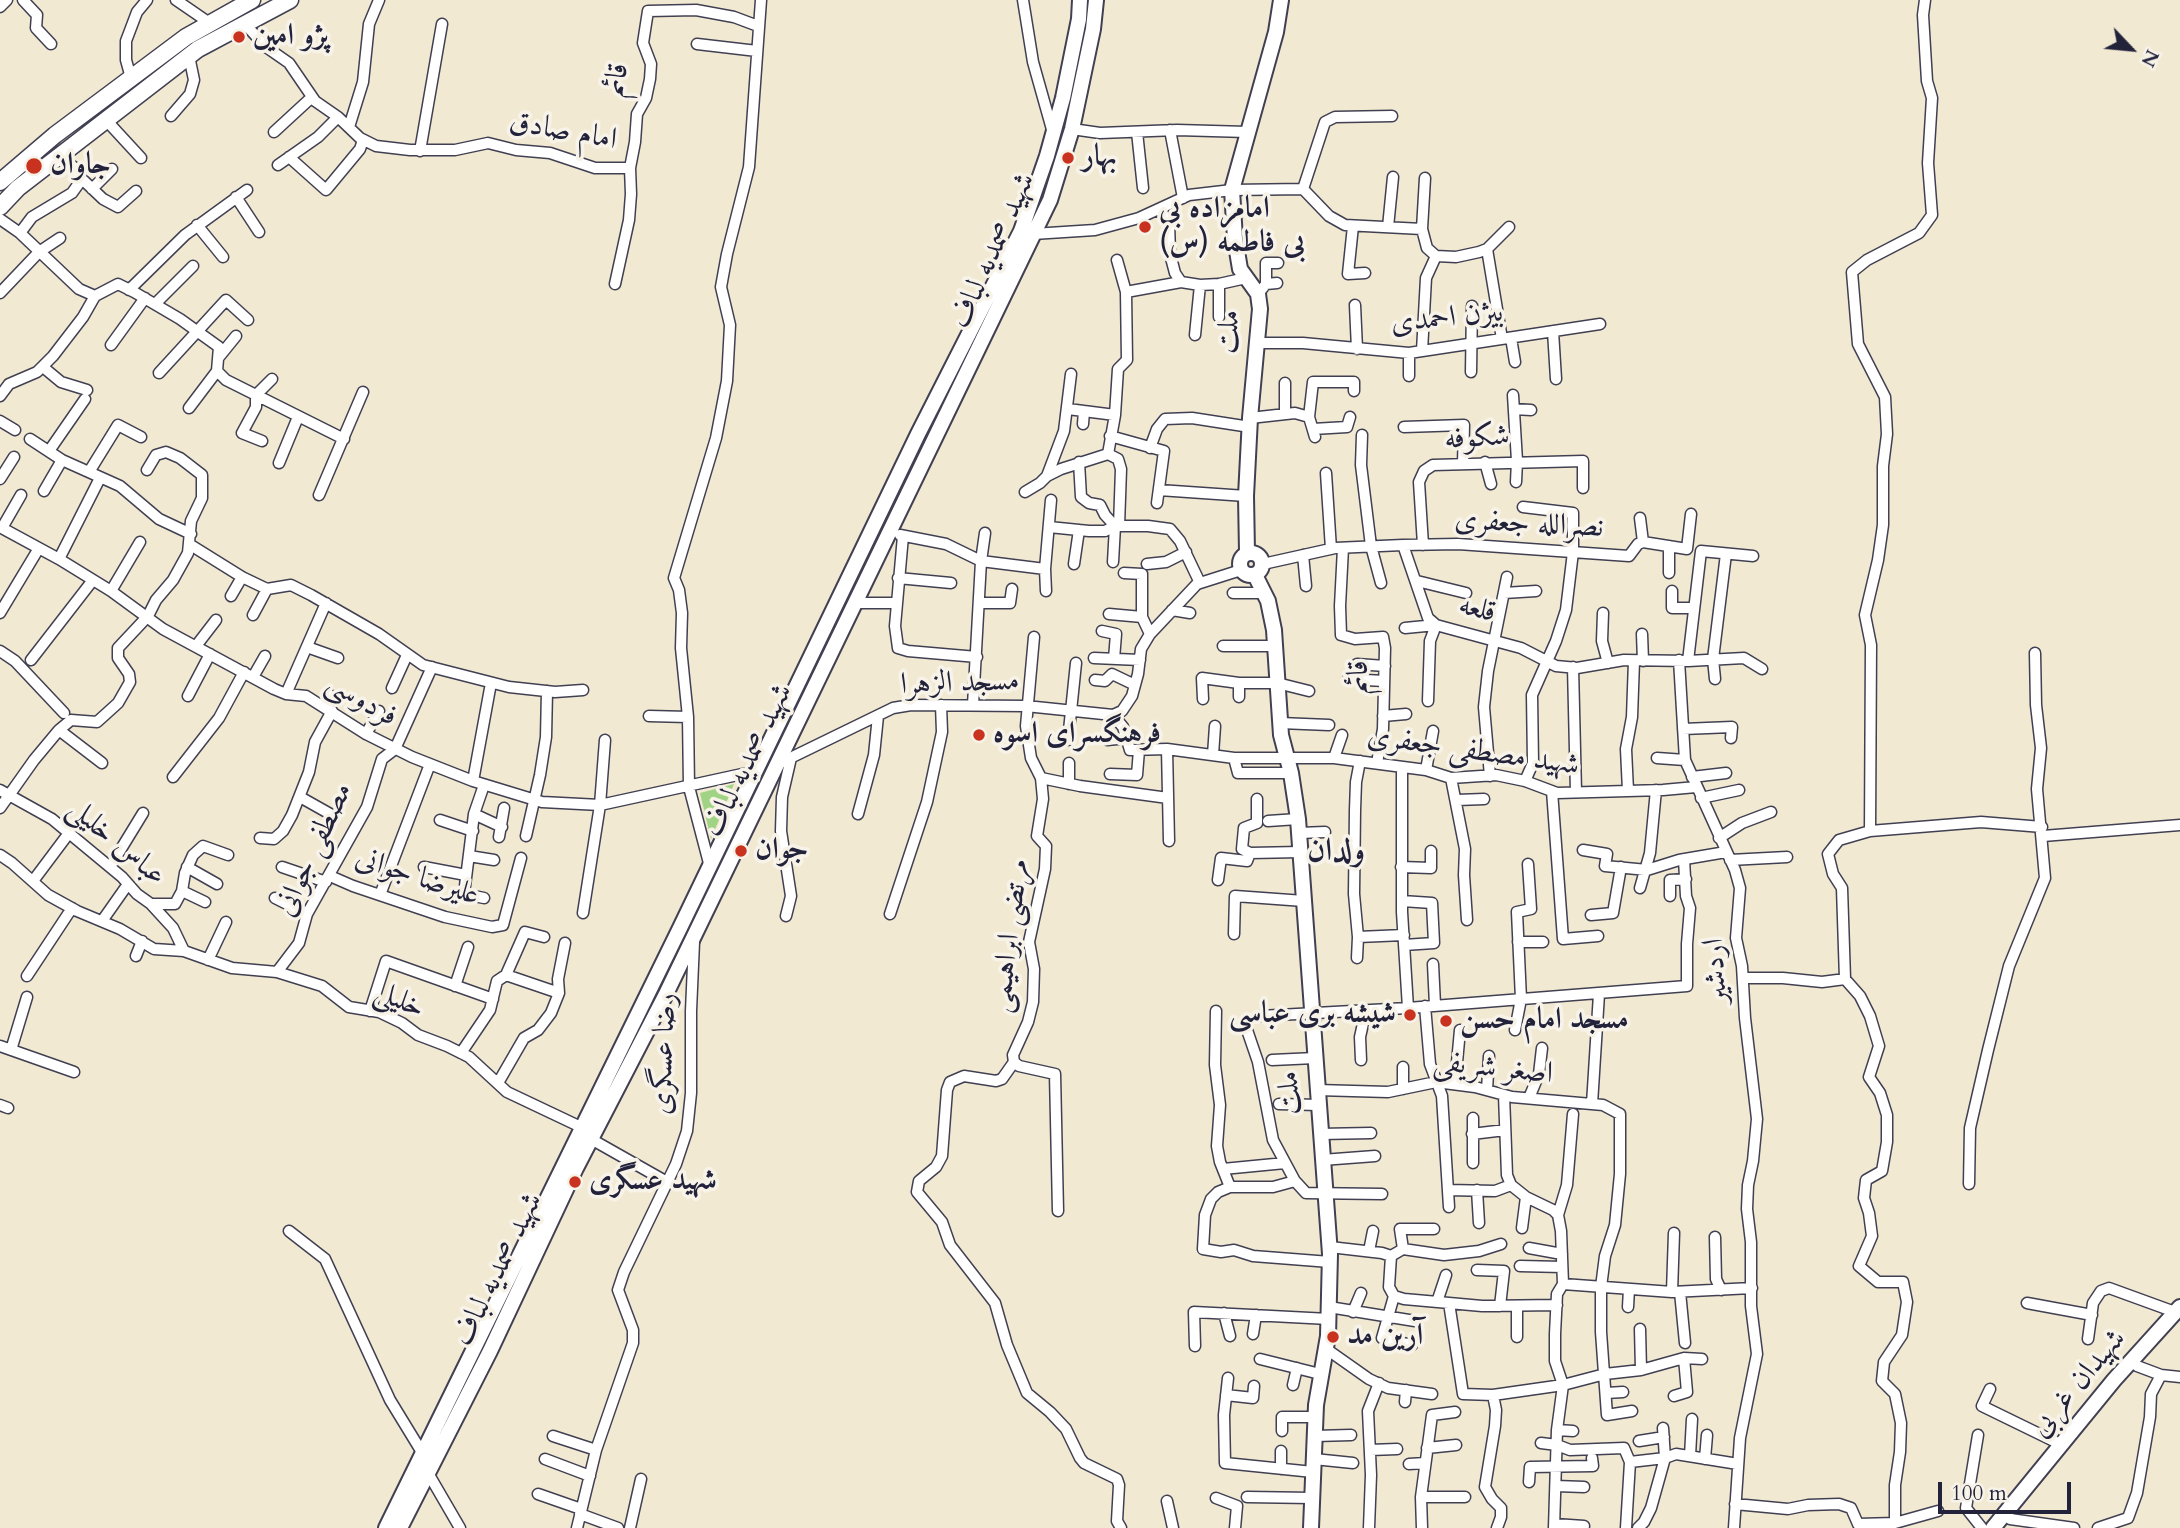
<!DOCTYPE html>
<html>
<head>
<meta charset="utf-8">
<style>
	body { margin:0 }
	#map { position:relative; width:2180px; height:1528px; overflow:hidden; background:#f2e9d3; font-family:Cardo,serif }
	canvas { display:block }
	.north { position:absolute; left:2096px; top:14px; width:70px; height:70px; -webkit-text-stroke:5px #f7f3e8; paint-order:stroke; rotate:116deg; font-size:19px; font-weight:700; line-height:28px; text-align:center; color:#22223b }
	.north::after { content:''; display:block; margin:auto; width:24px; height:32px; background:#22223b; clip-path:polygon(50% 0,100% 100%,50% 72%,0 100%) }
	.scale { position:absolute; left:1938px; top:1482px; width:133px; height:32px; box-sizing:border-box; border:4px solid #22223b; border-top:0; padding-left:9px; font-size:21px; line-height:24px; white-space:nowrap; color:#22223b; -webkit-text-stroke:5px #f7f3e8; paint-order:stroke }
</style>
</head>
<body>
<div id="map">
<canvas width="2180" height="1528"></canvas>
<div class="north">N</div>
<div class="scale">100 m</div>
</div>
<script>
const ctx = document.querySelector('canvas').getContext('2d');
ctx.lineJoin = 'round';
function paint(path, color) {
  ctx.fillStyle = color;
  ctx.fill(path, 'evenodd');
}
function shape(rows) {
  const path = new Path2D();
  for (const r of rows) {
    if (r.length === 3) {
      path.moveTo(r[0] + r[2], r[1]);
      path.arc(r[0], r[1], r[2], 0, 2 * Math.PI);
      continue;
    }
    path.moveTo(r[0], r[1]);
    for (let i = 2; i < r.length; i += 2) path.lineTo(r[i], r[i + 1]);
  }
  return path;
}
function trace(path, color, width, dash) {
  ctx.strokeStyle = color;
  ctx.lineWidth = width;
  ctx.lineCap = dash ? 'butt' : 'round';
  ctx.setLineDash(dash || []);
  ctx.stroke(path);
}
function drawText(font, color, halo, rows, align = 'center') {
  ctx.font = font + ' Cardo,Amiri,serif';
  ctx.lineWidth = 7;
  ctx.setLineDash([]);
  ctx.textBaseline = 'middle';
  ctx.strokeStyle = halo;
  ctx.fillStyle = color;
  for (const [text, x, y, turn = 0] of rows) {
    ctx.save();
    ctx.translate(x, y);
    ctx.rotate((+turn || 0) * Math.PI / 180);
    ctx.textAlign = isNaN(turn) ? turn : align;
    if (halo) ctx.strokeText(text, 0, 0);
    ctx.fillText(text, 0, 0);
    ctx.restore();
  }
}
const green = shape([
	[734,784,711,839,700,793]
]);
const street = shape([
	[23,0,37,15,36,28,51,44],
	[176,0,211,24],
	[1023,0,1033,62,1053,133],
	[0,7,7,0],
	[245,24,266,47,289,63,315,101,338,117,360,138,376,146,410,150,455,150,488,143,516,150,550,153,595,168,630,168],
	[697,44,757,51],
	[131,78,126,60,126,41,137,12,147,0],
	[171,116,190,94,194,80,189,56],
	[106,120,141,158],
	[349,127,363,82,369,24,379,0],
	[1072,129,1100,133,1177,130,1247,132],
	[1170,130,1183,198],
	[274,132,312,97],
	[1137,132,1143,188],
	[420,151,442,24],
	[59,156,75,168,82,179,103,199,118,207,136,191],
	[289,157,326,190,360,149,363,140],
	[278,165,318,137,338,117],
	[92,189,112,169],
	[1303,189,1325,122,1335,117,1392,116],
	[236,197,259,232],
	[1159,209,1169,222,1170,254,1175,273,1181,282],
	[0,219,20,233,79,289,95,296],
	[197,225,223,257],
	[1353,226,1348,274,1365,273],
	[1388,227,1393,177],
	[1422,229,1425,178],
	[20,233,32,217,72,193,82,179],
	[1033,234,1095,230,1139,218,1189,195,1232,190,1303,189,1329,216,1345,225,1422,229,1427,248,1436,256,1456,257,1479,252,1487,249,1509,227],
	[1487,249,1502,339],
	[1117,260,1126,292,1127,360,1118,369,1115,415,1108,454,1118,459,1121,469,1119,526],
	[615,284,629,220,631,194,630,168,635,142,637,114,646,98,650,79,651,64,643,43,648,11,696,10,734,17,758,26],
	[1219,284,1219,317],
	[1266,284,1277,283],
	[129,290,185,235,247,190],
	[1126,292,1181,282,1200,285,1219,284,1246,278],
	[0,293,39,252,60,238],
	[1258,294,1266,284,1266,263,1278,263],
	[95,296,118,284,134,292,180,319,219,347,217,371,226,380,344,439],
	[155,304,193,266],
	[1355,305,1357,349],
	[1553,331,1556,379],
	[1195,335,1200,285],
	[1511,338,1515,362],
	[1256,343,1303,343,1409,353,1600,324],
	[111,345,145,298],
	[1422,351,1426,278,1436,256],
	[219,357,236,336],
	[43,367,61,382,87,390],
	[1471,372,1472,306],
	[159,373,226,300,248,320],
	[1409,376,1409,353],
	[1285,383,1285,413],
	[1513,395,1517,461,1516,482],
	[0,396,9,384,37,372,53,356,83,317,95,296],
	[189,408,217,371],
	[1068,409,1115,415],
	[1514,409,1531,410],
	[1309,417,1313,382,1354,382,1354,391],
	[1250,418,1295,413,1309,417,1315,437],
	[0,421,15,430],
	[1083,424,1084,411],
	[1404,427,1464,425,1463,464],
	[1313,429,1347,427,1350,417],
	[1362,435,1361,465,1371,546,1381,583],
	[1110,436,1164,451,1157,503],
	[30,439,62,460,120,486,159,519,191,534],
	[262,441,242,433,256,407,256,395,272,379],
	[1150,448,1157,429,1165,419,1192,418,1250,427],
	[49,451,85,399],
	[1079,462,1081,497,1089,503,1100,505,1105,515,1115,526,1113,562],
	[1485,462,1491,484],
	[279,463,298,417],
	[89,472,118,425,141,437],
	[1326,473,1331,549],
	[1047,476,1064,431,1071,374],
	[0,479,14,457],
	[1159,490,1246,496],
	[44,491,62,460],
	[1025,492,1040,483,1047,476,1061,469,1108,454],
	[319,495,363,392],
	[1523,507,1573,513,1573,552,1566,610,1556,641,1532,695,1533,763,1525,781],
	[1640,518,1643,542],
	[0,527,59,559,111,591,163,629,274,689,286,694,306,696,366,734,412,757,473,781,542,802,600,805,756,771],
	[1049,527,1089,531,1105,531,1115,526,1148,526,1170,529,1180,541,1200,583],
	[2,528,21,495],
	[900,535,946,544,981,561,1045,569],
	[903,536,895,626,898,648,908,651,977,657],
	[189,544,242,577,267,589,291,585,311,595,379,634,423,665,509,687,555,692,583,690],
	[1403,545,1428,618,1436,625,1521,648,1556,666,1577,668,1624,660,1688,661,1744,658,1762,669],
	[1423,545,1419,482,1424,471,1433,465,1583,461,1583,488],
	[1343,548,1340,606,1341,635,1355,639,1383,637,1385,648,1383,729,1377,763],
	[1303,555,1306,586],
	[59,559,100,478],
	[1074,564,1079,530],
	[1147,564,1166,562,1186,552],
	[1263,564,1335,548,1403,545,1458,544,1629,556,1638,544,1643,542,1687,549,1691,514],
	[1124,573,1142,574,1142,617,1150,634],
	[1669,573,1669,546],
	[898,578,951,583],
	[1417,581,1466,593],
	[111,591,140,542],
	[1046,591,1045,569,1051,500],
	[1672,591,1672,608,1694,608],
	[1233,593,1264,593],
	[1504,593,1536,591],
	[231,596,242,577],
	[855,603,896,603],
	[980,603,1010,603,1012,589],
	[1172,610,1190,613],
	[0,613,39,548],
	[1603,613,1602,641,1608,663],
	[1109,614,1142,617],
	[253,615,267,589],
	[1405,628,1436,625,1430,641,1428,701],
	[1102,631,1116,634,1114,659],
	[1642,634,1643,661],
	[1034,637,1026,726,1031,758,1041,778,1080,786,1168,798],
	[196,646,216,620],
	[1223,646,1275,646],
	[307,647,338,658],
	[0,651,15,661,64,713],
	[1094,658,1140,660],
	[31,660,93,580],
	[1679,660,1685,760,1735,870,1740,888,1736,938,1742,966,1745,1018,1757,1119,1753,1161,1748,1185,1747,1209,1751,1242,1751,1306,1757,1354,1740,1438,1734,1528],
	[1688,661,1701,551,1753,556],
	[1357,664,1385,666],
	[1573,667,1576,792],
	[253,677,265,656],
	[1348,679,1384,681],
	[1715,679,1713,659,1726,554],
	[1095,680,1105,681,1112,674,1135,685],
	[1239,683,1239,697],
	[392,688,407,655],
	[286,694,326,603],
	[188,696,210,654],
	[1203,699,1202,678,1239,683,1277,683,1309,691],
	[973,705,981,561,985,533],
	[324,706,328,693],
	[1113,715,1123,727,1130,750,1167,749,1234,758,1334,758,1426,770,1451,778,1496,775,1525,781,1557,793,1663,790,1696,787],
	[649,716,688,717],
	[1383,716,1406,714],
	[1280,723,1329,725],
	[1683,729,1732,727,1731,738],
	[59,730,102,763],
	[366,734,379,711],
	[1068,740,1076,663],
	[1107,740,1127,738],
	[1167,749,1169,841],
	[1213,755,1215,726],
	[1234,758,1238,773,1291,773],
	[1334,758,1342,735],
	[1657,758,1685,760],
	[778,764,893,708,911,705,1026,706,1113,715,1122,711,1132,696,1138,674,1141,649,1150,634,1197,584,1241,570],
	[1402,767,1402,912,1408,1008],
	[1426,770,1433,731],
	[1110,774,1137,775,1139,750],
	[1490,776,1484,707,1488,671,1507,577],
	[173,777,219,718,244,672],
	[1692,777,1726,773],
	[1041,778,1043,799,1037,836,1046,846,1045,869,1029,942,1034,969,1033,1002,1028,1022,1013,1055,1014,1062,1002,1079,996,1081,964,1076,950,1082,947,1090,942,1156,936,1167,919,1181,917,1192,942,1222,950,1245,995,1303,1007,1345,1027,1393,1050,1412,1066,1429,1080,1458,1084,1463,1117,1479,1119,1485,1117,1521,1121,1528],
	[1451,778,1465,849,1464,875,1467,920],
	[473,781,491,683],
	[1069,784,1069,763],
	[0,790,52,819,122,877,137,894,151,904,173,928,184,951],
	[1552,791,1563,939,1598,936],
	[1628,791,1626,749,1632,717,1634,661],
	[300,797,332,815],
	[1701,798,1739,790],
	[1257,799,1257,823,1244,828,1242,849,1250,853,1300,852],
	[1457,800,1484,799],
	[0,808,34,760,59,730,71,720,97,722,118,703,130,682,129,674,118,658,118,648,148,616,156,600,173,580,188,553,191,521,202,498,202,475,180,458,166,452,156,455,147,470],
	[474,814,502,827],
	[858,814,874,755,878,716],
	[440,820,473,831],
	[1268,821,1298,819],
	[1870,831,1981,822,2042,827],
	[1299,833,1325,832],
	[526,836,540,775,546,737,547,691],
	[2043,836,2180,825],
	[499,837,504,808],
	[260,838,274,839,283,831,292,815,309,772,315,742,332,711],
	[1719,838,1742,823,1771,812],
	[1583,850,1607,854,1605,866,1647,870,1679,860,1726,852],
	[0,855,12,863,48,895,77,911,120,929,154,949,184,951,232,968,277,972,322,986,349,1007,379,1012,402,1023,418,1035,447,1046,469,1057,507,1092,583,1128],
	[469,856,494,860],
	[1730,860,1787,857],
	[110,867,143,813],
	[187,867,217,884],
	[282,867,326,882],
	[424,867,466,875],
	[710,867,689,787,688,717,681,648,682,613,679,590,674,578,716,438,727,381,730,325,721,287,727,254,749,167,761,0],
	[1401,867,1431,868,1431,851],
	[330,876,353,886,445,917,492,927,503,925,521,858],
	[1218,880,1221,858,1247,861,1250,853],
	[33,881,69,833],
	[1640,888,1650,853,1656,790],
	[182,891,205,902],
	[380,895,430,764],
	[1670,896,1670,880,1686,879],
	[275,898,307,914],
	[484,898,464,894,474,814,484,785],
	[1402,901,1432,903,1434,943,1404,945],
	[151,904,175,904,182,891,185,873,193,855,203,846,228,855],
	[583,913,600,805,605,740],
	[890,914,927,802,942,732,941,705],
	[1591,915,1613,913,1621,867],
	[786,916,791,896,781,831,782,797,791,758],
	[102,921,128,884],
	[1234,934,1235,896,1304,901],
	[1358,937,1404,935],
	[1518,942,1543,942],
	[136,956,142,941],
	[1357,958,1358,937,1354,894,1355,810,1356,782,1360,761],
	[208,960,226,922],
	[1433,964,1435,1005],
	[277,972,299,943,307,914,367,807,382,759,395,749,432,667],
	[506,975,525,932,544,937],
	[27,976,72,908],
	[1743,978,1783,978,1822,982,1845,979],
	[455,986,468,947],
	[1425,1006,1430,1064,1442,1096,1449,1207],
	[370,1011,386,961,493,999],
	[1216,1011,1215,1065,1220,1105,1217,1146,1220,1162,1230,1187,1218,1192,1211,1199,1205,1215,1203,1249,1221,1252,1234,1250,1253,1256,1330,1262],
	[1260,1016,1408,1008,1687,986,1687,944,1690,908,1686,896,1684,859],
	[1246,1027,1258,1062,1273,1140,1295,1181,1306,1193,1382,1194],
	[1515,1030,1521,999,1517,912,1531,909,1528,864],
	[0,1046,74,1072],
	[11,1050,27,997],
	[461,1053,490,1010,497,981,506,975,559,993],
	[1272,1060,1315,1058],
	[1361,1060,1360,1037,1366,1010],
	[1014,1062,1019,1066,1055,1074,1058,1211],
	[498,1083,524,1038,538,1030,551,1013,559,993,558,979,565,943],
	[1455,1084,1460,1030],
	[1403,1089,1403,1067],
	[1317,1090,1388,1092,1436,1082,1475,1087,1512,1097,1603,1105,1620,1114,1620,1174,1615,1225,1605,1256,1601,1287,1601,1332,1607,1415,1632,1411],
	[1487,1090,1489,1056],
	[1504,1095,1507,1175,1511,1185,1526,1197,1553,1210,1558,1215],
	[1529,1098,1539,1074,1542,1048],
	[1279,1104,1318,1105],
	[1592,1104,1599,994],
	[0,1105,8,1108],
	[1573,1114,1567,1185,1558,1215,1561,1231,1563,1284,1672,1292,1752,1288],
	[1473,1118,1473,1163],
	[1320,1134,1371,1133],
	[1472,1134,1505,1130],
	[591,1139,667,1182],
	[1322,1160,1375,1156],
	[1223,1169,1285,1163],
	[1969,1184,1970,1128,1988,1050,2009,966,2045,878,2037,789,2041,748,2036,705,2035,653],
	[1230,1187,1273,1187,1295,1181],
	[1448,1190,1495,1191,1511,1185],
	[1477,1190,1479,1223],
	[1522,1228,1526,1197],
	[289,1231,325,1259,390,1400,423,1454],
	[1715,1237,1716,1279,1721,1290],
	[1330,1247,1382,1253,1391,1256,1389,1287,1394,1296,1404,1299,1449,1303,1463,1394,1493,1395,1563,1385,1605,1374,1641,1370,1684,1358,1702,1359],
	[1529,1248,1562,1254],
	[1403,1249,1400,1229,1434,1229],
	[1369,1251,1373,1231],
	[1391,1256,1403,1249,1444,1255,1479,1251,1501,1244],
	[1520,1266,1562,1267],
	[1477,1270,1504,1271,1500,1306],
	[1672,1292,1674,1233],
	[1680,1292,1685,1343],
	[1394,1296,1382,1338,1412,1345],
	[1437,1302,1446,1275],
	[1449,1303,1482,1306,1557,1305],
	[2027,1303,2092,1315],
	[1517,1306,1517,1337],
	[1329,1307,1415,1321],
	[1628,1307,1629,1289],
	[1353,1312,1361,1293],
	[1224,1313,1230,1336],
	[1640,1329,1641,1370],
	[1253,1334,1256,1315],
	[2088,1339,2093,1303,2101,1291,2109,1288,2175,1312],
	[1195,1346,1194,1312,1329,1319],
	[1325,1348,1369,1379,1388,1388,1432,1394],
	[1260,1359,1320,1374],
	[2137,1366,2161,1375,2180,1377],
	[1228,1378,1224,1415,1225,1463,1313,1472],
	[1293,1385,1297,1368],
	[1990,1389,1982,1406,2062,1445],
	[1606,1393,1623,1392],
	[1226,1395,1253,1398,1254,1386],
	[1493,1395,1496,1410,1495,1426,1485,1487,1492,1499,1501,1508,1501,1517,1497,1528],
	[1674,1396,1687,1392,1684,1358],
	[1405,1402,1406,1390],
	[1557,1430,1573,1431],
	[1282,1431,1282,1417,1316,1417],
	[1978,1435,1966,1508,1982,1528],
	[553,1436,596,1450],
	[1315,1436,1351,1435],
	[1639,1441,1664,1437],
	[1541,1443,1557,1445,1570,1450,1624,1448,1630,1462,1626,1528],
	[1427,1448,1456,1445],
	[1370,1450,1397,1449],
	[1690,1456,1692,1419],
	[545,1459,590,1476],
	[1314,1459,1353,1463],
	[1705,1459,1707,1435],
	[1630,1462,1665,1458,1663,1428],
	[1409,1464,1425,1463],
	[1281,1469,1281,1451],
	[428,1473,460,1528],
	[1529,1482,1530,1467,1593,1466,1592,1458],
	[1556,1486,1584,1487],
	[538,1494,581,1509],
	[1247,1497,1312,1498],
	[1421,1497,1465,1497],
	[1216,1498,1237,1506,1235,1528],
	[1167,1501,1173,1528],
	[1735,1504,1788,1509,1808,1505,1839,1504,1851,1508,1858,1524,1895,1523,1938,1511],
	[580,1514,618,1528],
	[2010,1519,2074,1528],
	[1895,1523,1895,1485,1900,1452,1901,1423,1895,1394,1882,1381,1884,1362,1902,1335,1907,1302,1903,1282,1878,1282,1859,1266,1872,1236,1869,1213,1864,1198,1866,1180,1882,1171,1887,1142,1887,1115,1880,1093,1869,1077,1879,1046,1870,1016,1860,996,1845,979,1842,888,1833,874,1828,854,1839,840,1870,831,1871,645,1865,615,1878,560,1883,525,1883,466,1887,434,1885,397,1858,344,1852,272,1867,260,1919,233,1932,215,1928,163,1932,98,1927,81,1923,15,1925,0],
	[1555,1524,1584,1526],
	[577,1528,596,1450,633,1343,633,1330,618,1290,624,1272,676,1164,687,1131,691,1093,691,1011,694,942],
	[630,1528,641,1479],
	[1369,1528,1371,1475,1368,1411,1379,1383],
	[1422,1528,1421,1497,1432,1415,1455,1412],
	[1554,1528,1557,1430,1563,1385,1555,1361,1555,1334,1557,1294,1563,1284],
	[1638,1528,1644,1522,1651,1508,1665,1458,1676,1454,1738,1464],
	[2098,1528,2128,1518,2137,1493,2150,1417,2151,1394,2161,1375]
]);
const secondary = shape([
	[1247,552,1246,496,1250,418,1260,309,1258,294,1240,269,1235,239,1232,190,1276,32,1281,0],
	[1251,564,11],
	[1255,575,1268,601,1274,630,1281,735,1291,773,1298,819,1330,1254,1328,1336,1316,1405,1311,1528],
	[386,1528,680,928,918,434,1021,231,1047,156,1063,98,1079,19,1080,0],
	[400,1528,490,1351,576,1168,665,996,1050,200,1072,129,1093,29,1096,0],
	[1993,1528,2114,1380,2180,1307]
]);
const primary = shape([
	[0,182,55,135,186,37,252,0],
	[0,207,18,188,198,49,290,0]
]);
const markers = [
	[239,37,7,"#c8321e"],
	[1068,158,7,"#c8321e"],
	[34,166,9,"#c8321e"],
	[1145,227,7,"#c8321e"],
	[979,735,7,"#c8321e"],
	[741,851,7,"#c8321e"],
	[1410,1015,7,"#c8321e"],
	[1446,1021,7,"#c8321e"],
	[575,1182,7,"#c8321e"],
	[1333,1337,7,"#c8321e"]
];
const poiNames = [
	["پژو امین",253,37],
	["بهار",1082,158],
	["جاوان",50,166],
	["امامزاده بی",1159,210],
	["بی فاطمه (س)",1159,244],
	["فرهنگسرای اسوه",993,735],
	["جوان",755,851],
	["شیشه بری عباسی",1396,1015,"right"],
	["مسجد امام حسن",1460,1021],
	["شهید عسگری",589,1182],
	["آرین مد",1347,1337]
];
const streetNames = [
	["قائم",618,80,-80],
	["امام صادق",563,132,10],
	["شهید صمدیه لباف",994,251,-66],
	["بیژن احمدی",1447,319,-6],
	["ملت",1230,332,-87],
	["شکوفه",1477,439,-3],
	["نصرالله جعفری",1529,525,3],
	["قلعه",1477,610,15],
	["قائم",1360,677,-89],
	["مسجد الزهرا",960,684,-2],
	["فردوسی",361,701,30],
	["شهید مصطفی جعفری",1473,752,8],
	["شهید صمدیه لباف",749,761,-64],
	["عباس خلیلی",116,843,40],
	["مصطفی جوانی",315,850,-65],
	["علیرضا جوانی",417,878,18],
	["مرتضی ابراهیمی",1011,936,-83],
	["اردشیر",1717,971,-94],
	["خلیلی",399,1001,22],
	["رضا عسگری",665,1054,-88],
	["اصغر شریفی",1493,1069,6],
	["ملت",1291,1093,-94],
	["شهید صمدیه لباف",499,1270,-64],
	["شهیدان غربی",2079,1384,-50]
];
const neighbourhoodNames = [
	["ولدان",1336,853]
];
paint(green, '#a0d484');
trace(street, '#414052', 13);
trace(secondary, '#414052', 18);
trace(primary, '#414052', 19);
trace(street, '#fff', 10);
trace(secondary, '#fff', 14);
trace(primary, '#fff', 16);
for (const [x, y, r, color] of markers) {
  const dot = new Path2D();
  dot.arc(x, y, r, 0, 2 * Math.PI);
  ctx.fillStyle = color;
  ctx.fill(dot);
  trace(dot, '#f7f3e8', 2.5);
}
drawText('bold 30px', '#22223b', '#f7f3e8', poiNames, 'left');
drawText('30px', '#22223b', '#f7f3e8', streetNames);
drawText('bold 32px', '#22223b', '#f7f3e8', neighbourhoodNames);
</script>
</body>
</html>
